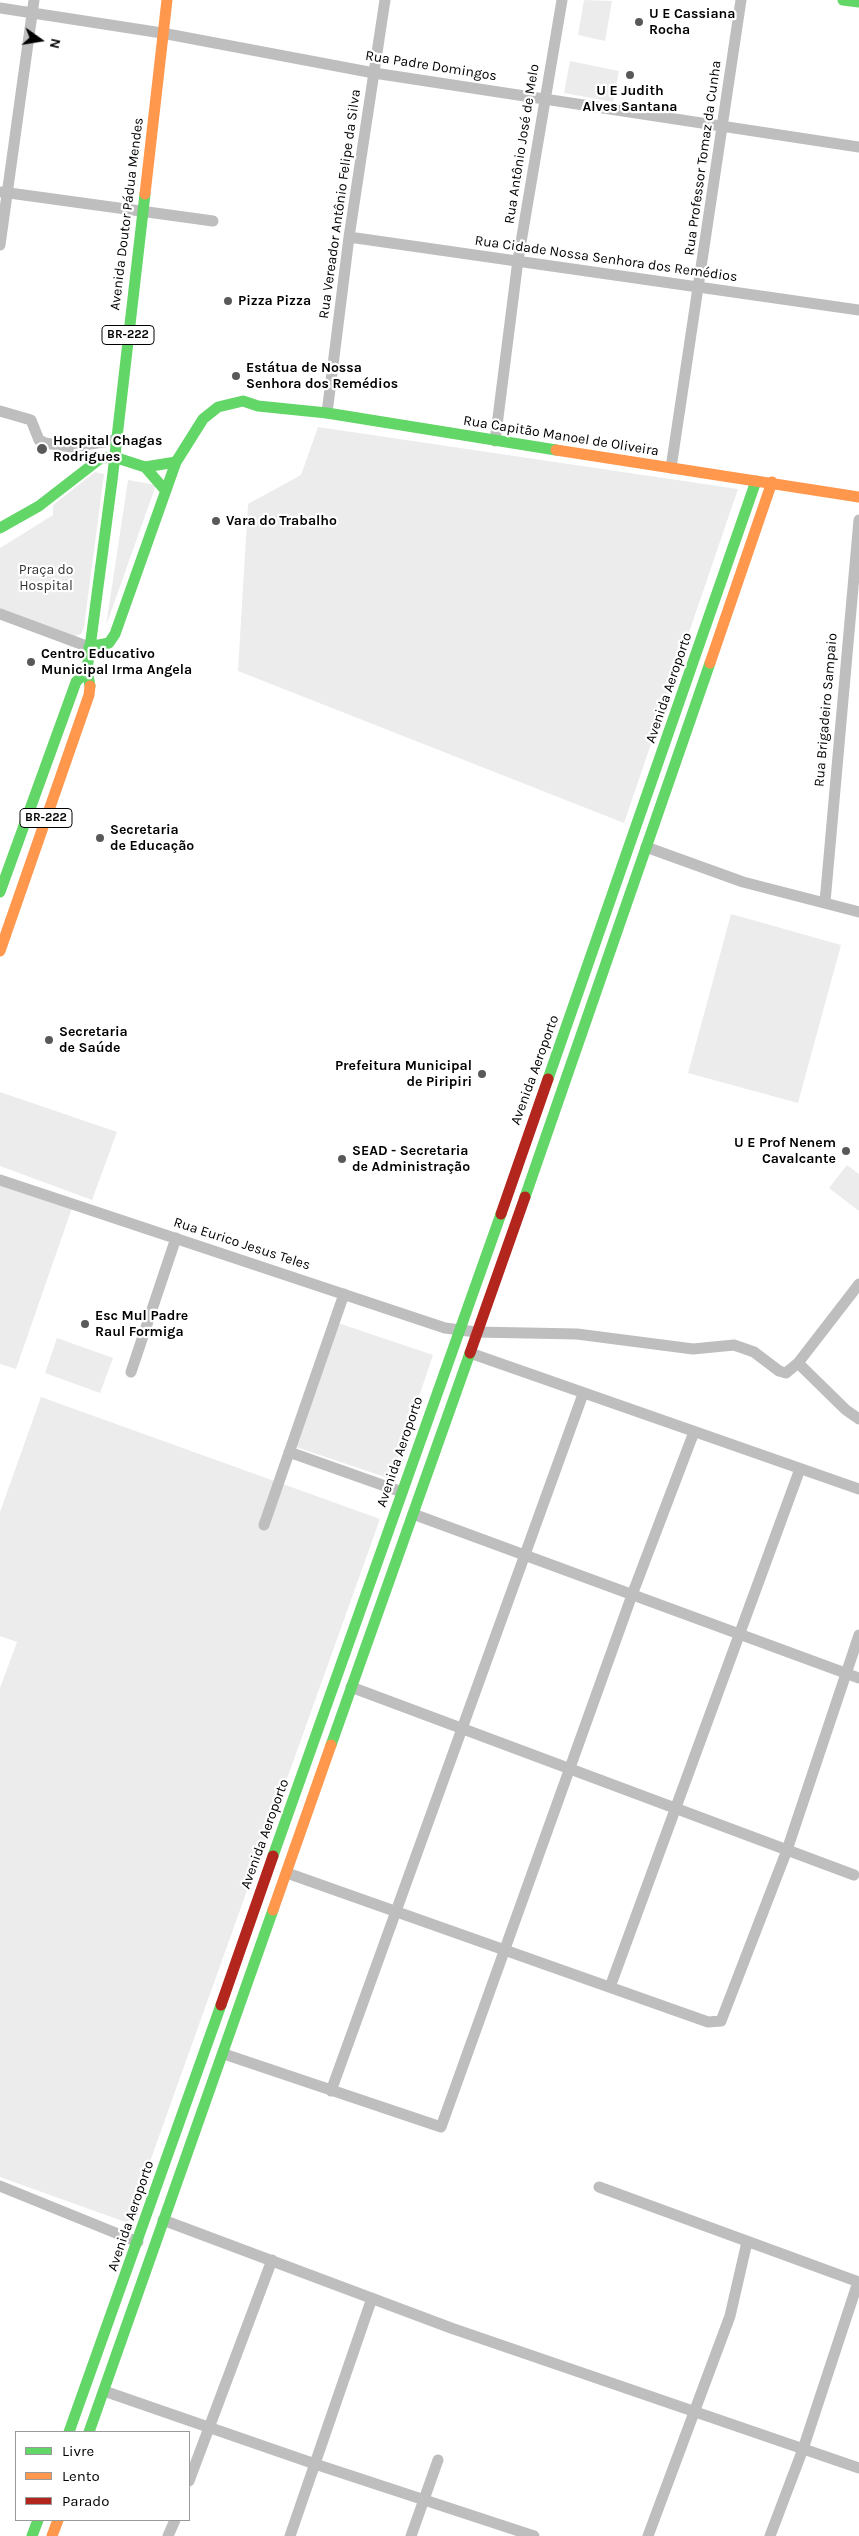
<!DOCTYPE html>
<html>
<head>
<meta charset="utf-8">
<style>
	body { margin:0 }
	#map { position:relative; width:859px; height:2536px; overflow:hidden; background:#fff; font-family:Karla,sans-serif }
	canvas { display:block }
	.legend { position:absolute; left:15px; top:2431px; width:175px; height:90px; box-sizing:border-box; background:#fff; border:1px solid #999; margin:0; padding:6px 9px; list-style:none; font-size:15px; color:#000 }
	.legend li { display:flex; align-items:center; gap:10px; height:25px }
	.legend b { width:25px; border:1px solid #999 }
	.north { position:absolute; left:15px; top:15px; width:50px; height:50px; -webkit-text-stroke:4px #fff; paint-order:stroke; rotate:103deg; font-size:14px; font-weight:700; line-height:20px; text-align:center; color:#000 }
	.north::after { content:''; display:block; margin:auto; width:18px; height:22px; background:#000; clip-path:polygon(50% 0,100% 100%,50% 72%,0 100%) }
</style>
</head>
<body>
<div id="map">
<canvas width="859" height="2536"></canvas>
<ul class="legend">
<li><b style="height:6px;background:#63d668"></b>Livre</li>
<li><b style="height:6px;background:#ff974d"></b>Lento</li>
<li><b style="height:6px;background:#b3261e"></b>Parado</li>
</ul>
<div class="north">N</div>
</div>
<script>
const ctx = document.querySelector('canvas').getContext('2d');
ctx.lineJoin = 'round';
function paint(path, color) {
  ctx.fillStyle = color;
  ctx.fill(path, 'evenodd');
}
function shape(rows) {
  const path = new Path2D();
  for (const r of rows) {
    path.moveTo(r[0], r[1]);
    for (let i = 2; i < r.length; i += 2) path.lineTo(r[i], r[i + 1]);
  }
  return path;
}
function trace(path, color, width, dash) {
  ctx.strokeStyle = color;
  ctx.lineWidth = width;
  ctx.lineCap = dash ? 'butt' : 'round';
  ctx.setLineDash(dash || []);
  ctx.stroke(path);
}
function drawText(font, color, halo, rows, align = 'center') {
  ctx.font = font + ' Karla,sans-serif';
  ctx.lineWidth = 4.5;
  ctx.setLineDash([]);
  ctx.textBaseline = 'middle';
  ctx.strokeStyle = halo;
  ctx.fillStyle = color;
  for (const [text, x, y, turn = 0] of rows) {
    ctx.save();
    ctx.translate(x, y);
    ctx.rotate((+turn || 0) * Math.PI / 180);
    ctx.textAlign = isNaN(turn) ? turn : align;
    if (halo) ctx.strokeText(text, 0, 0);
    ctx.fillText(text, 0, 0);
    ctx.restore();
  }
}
const green = shape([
	[584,0,612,1,605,41,578,35],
	[570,61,619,71,613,102,564,93],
	[318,427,738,489,624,823,238,671,248,504,301,475],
	[95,472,104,474,84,627,81,634,72,637,0,611,0,548,53,515,53,505],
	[128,480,156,485,106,626],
	[731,914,841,945,798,1103,688,1073],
	[0,1092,117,1132,92,1200,0,1166],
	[847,1165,859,1174,859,1211,829,1188],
	[0,1183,72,1208,16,1369,0,1364],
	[338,1323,433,1355,391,1479,296,1447],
	[57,1338,113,1358,100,1393,45,1373],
	[41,1397,380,1519,128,2223,0,2177,0,1688,17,1642,0,1636,0,1512]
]);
const street = shape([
	[0,8,162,33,374,73,859,147],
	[2,192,213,221],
	[349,237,859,310],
	[0,245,34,0],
	[0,411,31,420,39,440,45,443,71,447,116,440],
	[327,413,349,237,385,0],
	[495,441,518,260,562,0],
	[671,468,741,0],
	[0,614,89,647],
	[646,847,743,882,859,912],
	[825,902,859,520],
	[0,1180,445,1328,476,1332,577,1334,693,1349,734,1345,754,1352,779,1371,786,1373,798,1363,859,1284],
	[470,1353,859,1489],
	[798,1363,846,1410,859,1419],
	[131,1372,176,1238],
	[289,1452,402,1492],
	[413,1514,859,1678],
	[264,1525,344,1294],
	[351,1687,854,1875],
	[287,1873,708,2022,721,2021,787,1850,859,1635],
	[610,1987,800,1469],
	[224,2054,441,2127,632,1595,694,1432],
	[331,2091,583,1394],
	[0,2186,138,2242],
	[599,2187,859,2282],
	[163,2220,451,2328,859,2468],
	[104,2391,315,2464,534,2536],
	[189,2481,272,2260],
	[168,2536,175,2520],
	[290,2536,372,2298],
	[411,2536,438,2460],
	[648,2536,730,2316,747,2242],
	[770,2536,803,2449,858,2282]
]);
const fast = shape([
	[843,0,859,2],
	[145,467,165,490],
	[0,528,39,506,101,458,114,457,145,467,176,462],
	[89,647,109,643,115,634,176,462,203,419,218,407,243,401,258,406,327,413,556,450],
	[90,686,87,670,112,481,145,194],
	[0,892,76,682,87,670],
	[548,1079,756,481],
	[525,1197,710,663],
	[331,1745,470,1353],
	[273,1856,501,1214],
	[69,2432,221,2005],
	[89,2432,273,1910],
	[32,2536,38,2520]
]);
const slow = shape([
	[145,194,167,0],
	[556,450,859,497],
	[710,663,772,482],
	[0,951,89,695,90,686],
	[273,1910,331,1745],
	[52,2536,58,2520]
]);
const jam = shape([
	[501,1214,548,1079],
	[470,1353,525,1197],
	[221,2005,273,1856]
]);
const markers = [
	[639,22,5,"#595959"],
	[630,75,5,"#595959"],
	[228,301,5,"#595959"],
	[236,376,5,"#595959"],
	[42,449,6,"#595959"],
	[216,521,5,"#595959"],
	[31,662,5,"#595959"],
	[100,838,5,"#595959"],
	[49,1040,5,"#595959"],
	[482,1074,5,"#595959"],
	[846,1151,5,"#595959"],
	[342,1159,5,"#595959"],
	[85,1324,5,"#595959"]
];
const shields = [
	[128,335,52],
	[46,818,52]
];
const shieldNames = [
	["BR-222",128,335],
	["BR-222",46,818]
];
const poiNames = [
	["U E Cassiana",649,14],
	["Rocha",649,30],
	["U E Judith",630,91,"center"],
	["Alves Santana",630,107,"center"],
	["Pizza Pizza",238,301],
	["Estátua de Nossa",246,368],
	["Senhora dos Remédios",246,384],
	["Hospital Chagas",53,441],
	["Rodrigues",53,457],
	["Vara do Trabalho",226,521],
	["Centro Educativo",41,654],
	["Municipal Irma Angela",41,670],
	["Secretaria",110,830],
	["de Educação",110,846],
	["Secretaria",59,1032],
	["de Saúde",59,1048],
	["Prefeitura Municipal",472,1066,"right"],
	["de Piripiri",472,1082,"right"],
	["U E Prof Nenem",836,1143,"right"],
	["Cavalcante",836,1159,"right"],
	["SEAD - Secretaria",352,1151],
	["de Administração",352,1167],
	["Esc Mul Padre",95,1316],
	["Raul Formiga",95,1332]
];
const streetNames = [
	["Rua Padre Domingos",431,66,9],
	["Rua Antônio José de Melo",522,144,-81],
	["Rua Professor Tomaz da Cunha",703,158,-82],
	["Rua Vereador Antônio Felipe da Silva",340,204,-82],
	["Avenida Doutor Pádua Mendes",127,214,-83],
	["Rua Cidade Nossa Senhora dos Remédios",606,259,8],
	["Rua Capitão Manoel de Oliveira",561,436,9],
	["Avenida Aeroporto",669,688,-71],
	["Rua Brigadeiro Sampaio",826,710,-85],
	["Avenida Aeroporto",535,1070,-70],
	["Rua Eurico Jesus Teles",242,1244,18],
	["Avenida Aeroporto",400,1452,-71],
	["Avenida Aeroporto",265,1834,-70],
	["Avenida Aeroporto",131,2216,-71]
];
const parkNames = [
	["Praça do",46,570],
	["Hospital",46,586]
];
paint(green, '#ececec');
trace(street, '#bebebe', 11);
trace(fast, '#63d668', 11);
trace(slow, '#ff974d', 11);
trace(jam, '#b3261e', 11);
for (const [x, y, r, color] of markers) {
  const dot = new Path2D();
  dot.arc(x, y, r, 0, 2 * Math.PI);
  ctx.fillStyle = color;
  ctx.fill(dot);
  trace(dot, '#fff', 2);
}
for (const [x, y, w] of shields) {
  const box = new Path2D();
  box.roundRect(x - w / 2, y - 9.5, w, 19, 4);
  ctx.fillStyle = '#fff';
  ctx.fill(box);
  trace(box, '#000', 1);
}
drawText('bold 12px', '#000', null, shieldNames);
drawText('bold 14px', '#000', '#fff', poiNames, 'left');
drawText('14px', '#000', '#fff', streetNames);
drawText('14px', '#333', '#fff', parkNames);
</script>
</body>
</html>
